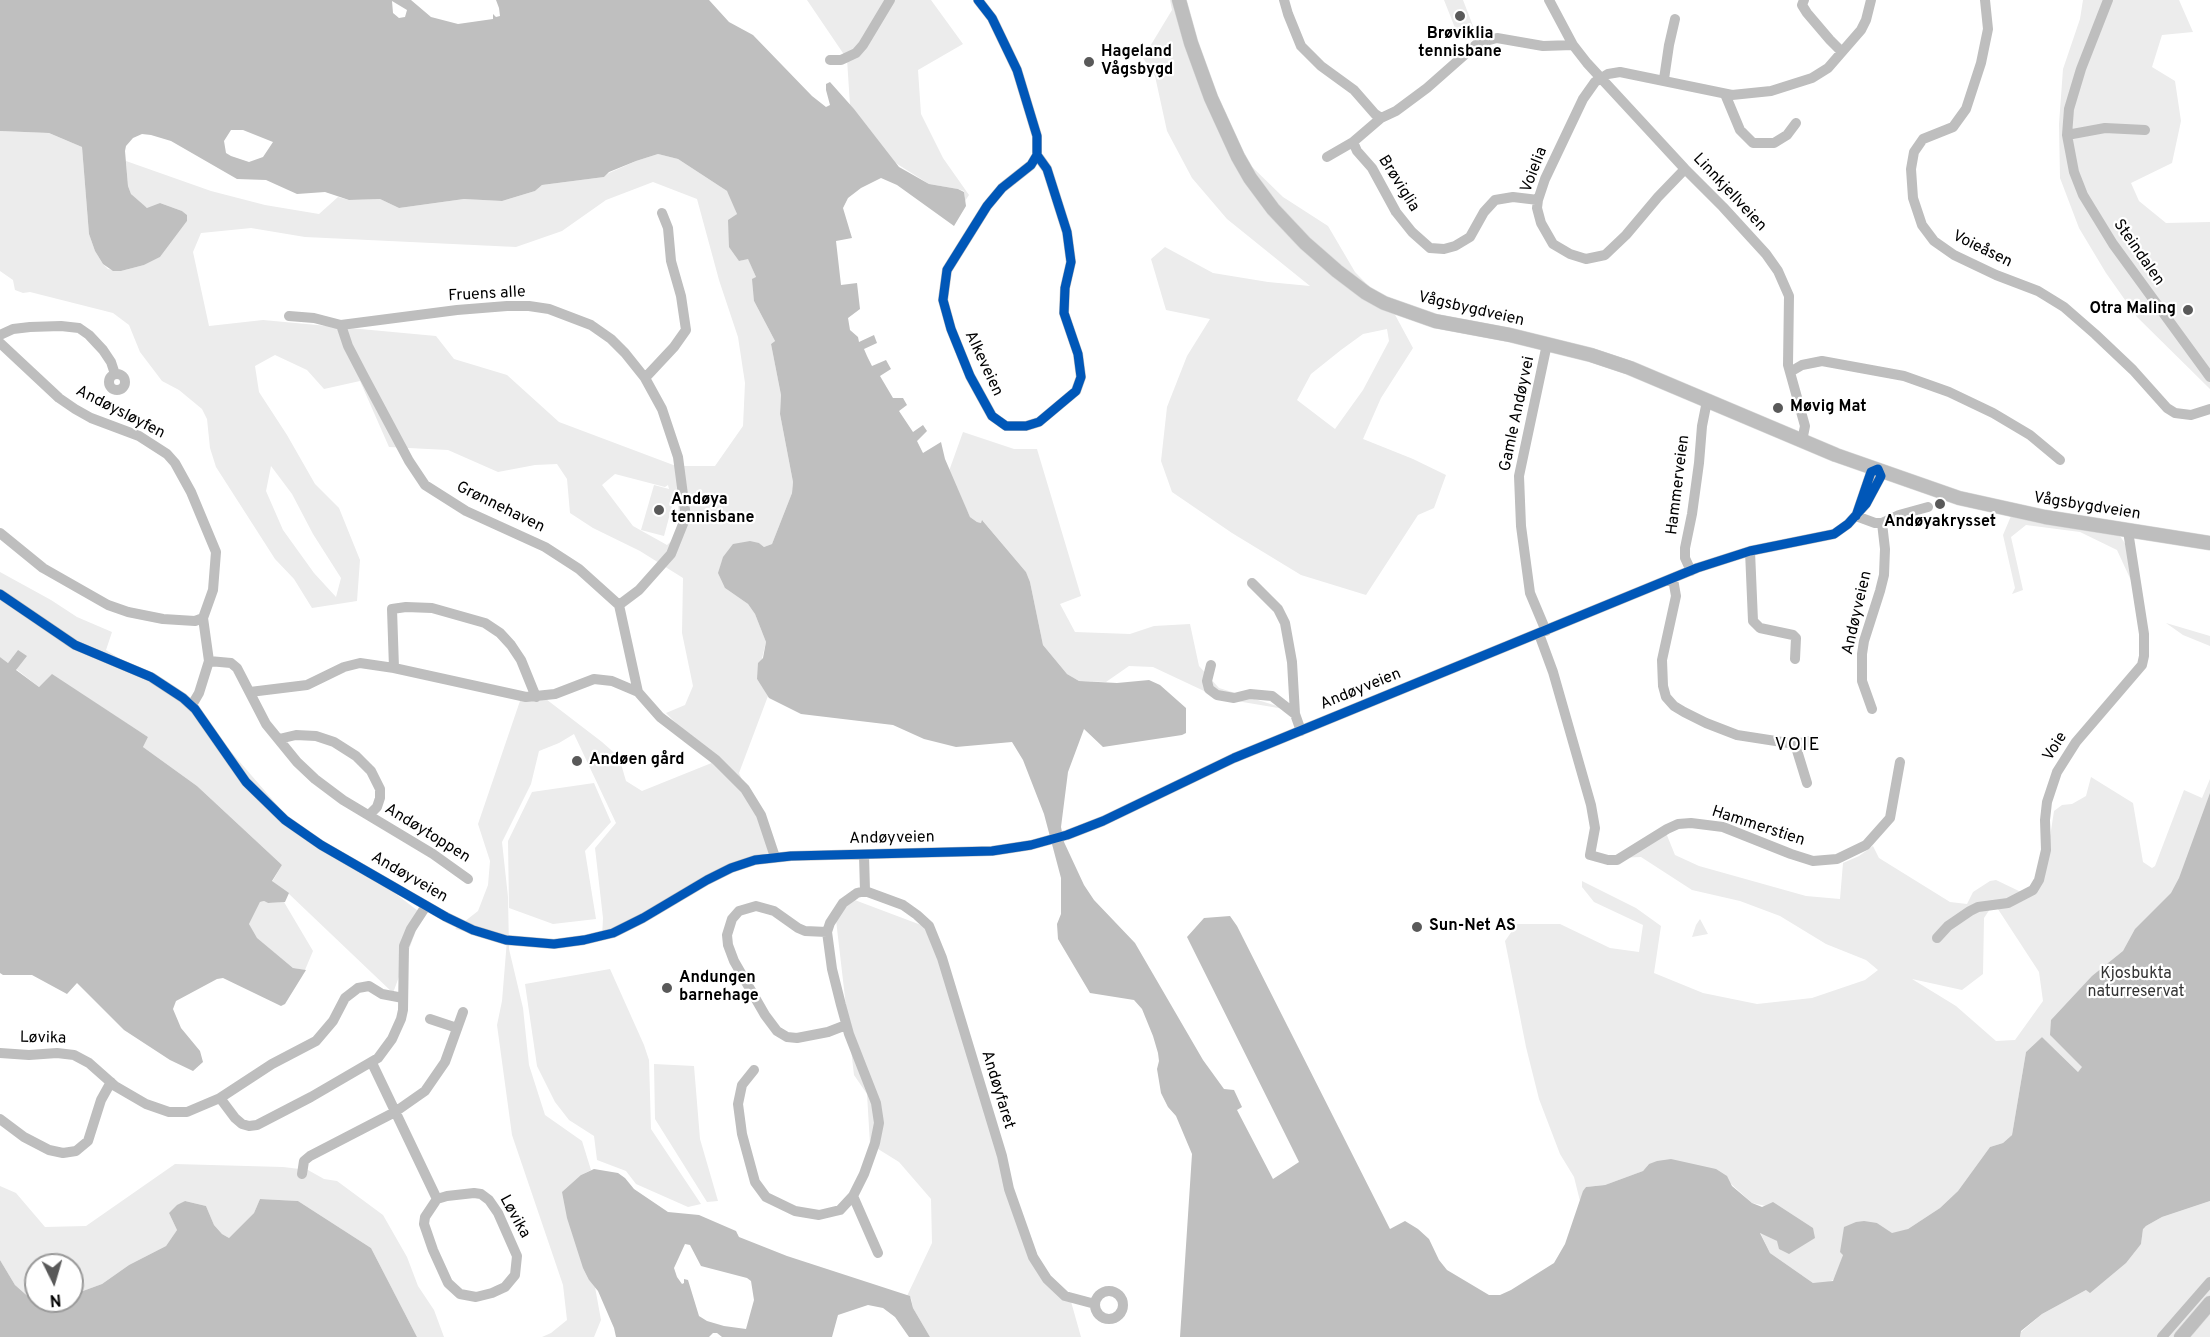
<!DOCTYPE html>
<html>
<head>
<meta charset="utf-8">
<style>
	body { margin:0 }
	#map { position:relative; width:2210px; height:1337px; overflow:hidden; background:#fff; font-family:Overpass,sans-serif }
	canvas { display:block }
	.north { position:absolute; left:24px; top:1253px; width:60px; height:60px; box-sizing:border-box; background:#fff; border:2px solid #999; border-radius:50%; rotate:175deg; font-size:16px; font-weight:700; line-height:24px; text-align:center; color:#000 }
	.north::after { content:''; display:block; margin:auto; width:21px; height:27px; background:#595959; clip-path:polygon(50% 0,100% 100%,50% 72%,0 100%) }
</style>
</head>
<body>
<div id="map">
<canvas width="2210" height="1337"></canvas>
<div class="north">N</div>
</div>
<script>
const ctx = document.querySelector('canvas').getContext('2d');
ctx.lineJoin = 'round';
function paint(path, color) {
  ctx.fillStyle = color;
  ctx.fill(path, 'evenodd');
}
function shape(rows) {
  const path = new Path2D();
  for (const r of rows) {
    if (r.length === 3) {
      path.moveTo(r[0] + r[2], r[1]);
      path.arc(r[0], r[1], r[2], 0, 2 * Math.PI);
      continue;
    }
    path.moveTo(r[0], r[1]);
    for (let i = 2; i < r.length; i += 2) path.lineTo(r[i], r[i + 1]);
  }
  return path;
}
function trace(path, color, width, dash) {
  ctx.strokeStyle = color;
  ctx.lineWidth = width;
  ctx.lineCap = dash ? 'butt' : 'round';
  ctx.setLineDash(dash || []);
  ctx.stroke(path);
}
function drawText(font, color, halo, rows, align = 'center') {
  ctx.font = font + ' Overpass,sans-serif';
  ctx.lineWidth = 4.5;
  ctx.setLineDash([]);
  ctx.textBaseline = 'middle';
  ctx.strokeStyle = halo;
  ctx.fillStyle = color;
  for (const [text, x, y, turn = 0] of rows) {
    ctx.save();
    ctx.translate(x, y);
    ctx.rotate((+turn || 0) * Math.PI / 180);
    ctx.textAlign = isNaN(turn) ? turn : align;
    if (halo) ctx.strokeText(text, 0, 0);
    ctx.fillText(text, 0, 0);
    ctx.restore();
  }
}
const green = shape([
	[807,0,931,0,963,44,918,70,921,114,943,158,969,195,965,201,964,191,958,189,929,184,894,162,850,105,847,59],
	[1170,0,1182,0,1201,60,1245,160,1283,197,1328,226,1355,272,1393,311,1413,348,1381,398,1363,439,1413,459,1446,475,1434,508,1418,515,1366,595,1301,575,1232,533,1172,492,1161,461,1167,407,1187,356,1210,319,1166,310,1151,259,1165,247,1213,273,1268,282,1310,286,1227,219,1192,178,1167,131,1155,76,1143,58,1172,10],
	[1387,329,1389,341,1363,390,1335,429,1297,400,1311,374,1341,350,1363,334],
	[1444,0,1463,0,1475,31,1459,38],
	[2083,0,2179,0,2193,32,2162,35,2152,67,2175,81,2181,121,2172,163,2131,183,2139,201,2166,223,2210,222,2210,389,2137,317,2106,273,2079,228,2060,178,2059,124,2063,69,2080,19],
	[0,131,49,133,82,147,89,234,95,251,103,264,108,269,121,271,144,265,160,257,187,221,187,215,182,211,160,203,149,209,139,203,131,194,128,186,126,161,211,191,265,205,319,214,338,197,349,200,380,199,399,208,464,199,502,201,535,191,542,185,604,177,609,173,636,161,658,154,678,159,727,191,730,195,737,214,732,219,739,261,748,258,756,277,754,301,775,341,771,344,781,395,780,414,793,482,792,493,772,544,764,547,759,543,725,588,748,604,755,614,766,642,757,679,768,696,739,773,776,856,748,862,602,937,603,918,595,848,616,823,574,734,559,743,539,751,531,784,502,842,508,897,509,949,523,1008,529,1065,545,1115,582,1141,591,1170,581,1175,589,1280,595,1287,601,1320,594,1337,542,1337,551,1333,567,1320,563,1285,512,1135,497,1025,502,1001,507,940,455,929,478,911,488,885,490,861,478,824,521,698,542,696,602,742,619,757,626,781,642,791,714,762,666,713,685,705,693,686,682,633,683,578,640,551,593,528,570,513,567,479,557,464,535,465,498,472,448,450,389,447,360,381,324,389,307,370,275,355,255,366,259,392,287,435,315,484,339,508,360,560,357,601,312,608,294,579,275,559,216,467,210,448,207,419,202,409,179,390,162,381,140,352,129,325,113,313,30,292,23,293,15,290,13,280,0,271],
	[653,182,697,199,719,280,738,337,745,383,743,426,715,466,676,466,559,422,507,375,454,359,436,336,263,320,209,326,193,252,201,233,251,228,305,237,516,247,562,231,606,200],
	[271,466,292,494,313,534,341,578,336,597,314,573,283,530,266,491],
	[615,474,665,487,668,485,669,489,654,485,641,530,664,536,674,499,678,506,681,532,667,545,633,526,602,485],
	[963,432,1014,449,1037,449,1081,596,1060,604,1075,632,1130,634,1154,626,1190,624,1199,666,1219,688,1290,710,1219,698,1153,667,1129,666,1106,682,1079,681,1067,674,1043,645,1030,582,1026,572,983,521,981,523,977,522,970,517,952,479,949,471],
	[2011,516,2118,533,2134,557,2140,600,2117,550,2080,532,2026,525,2011,537,2023,590,2012,594,2015,588,2003,535],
	[0,572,51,600,77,617,112,632,106,650,187,701,297,828,370,874,422,914,393,993,288,893,272,882,282,865,197,786,143,747,148,737,52,675,39,687,16,669,18,650,8,663,0,657],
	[2166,623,2210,636,2210,646,2183,635],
	[2091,777,2133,803,2143,862,2152,868,2155,866,2184,790,2202,798,2210,779,2210,1121,2050,1035,2083,1067,2078,1072,2042,1037,2026,1052,2012,1135,2003,1143,1990,1147,1958,1191,1940,1208,1908,1229,1896,1234,1891,1233,1877,1223,1843,1255,1835,1279,1827,1283,1813,1283,1770,1253,1760,1232,1777,1241,1789,1254,1766,1206,1752,1203,1729,1182,1649,1164,1643,1171,1605,1185,1586,1187,1580,1201,1574,1177,1560,1154,1539,1099,1526,1047,1505,941,1517,924,1560,924,1610,948,1639,952,1643,925,1594,902,1582,887,1582,881,1636,908,1661,926,1654,973,1703,993,1757,1004,1812,998,1865,980,1878,970,1866,960,1826,944,1780,916,1740,901,1692,890,1641,857,1617,858,1664,828,1675,855,1699,866,1806,896,1840,899,1843,863,1859,856,1873,846,1879,858,1950,902,1967,904,1973,892,1990,881,1996,880,2021,892,2037,885,2050,837,2054,811,2062,805,2072,804,2086,796],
	[1994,903,2039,972,2043,1001,2015,1040,1996,1041,1956,1006,1912,979,1962,990,1983,974,1984,918],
	[594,783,611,822,585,851,596,919,553,924,509,908,508,841,532,792],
	[852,899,929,928,996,1143,1046,1279,1070,1298,1081,1337,930,1337,913,1308,911,1298,907,1296,932,1243,931,1199,899,1162,870,1144,867,1094,854,1075,836,920],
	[264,901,268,903,284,902,313,951,305,970,293,968,256,938,252,932,249,924,260,902],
	[1700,919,1708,934,1692,937,1696,925],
	[610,969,644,1045,649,1060,651,1129,701,1204,688,1207,636,1184,626,1171,597,1160,594,1136,569,1120,555,1102,537,1066,525,984],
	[654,1064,694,1066,700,1139,718,1201,707,1202,655,1119],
	[175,1164,283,1167,308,1170,324,1179,337,1181,383,1215,407,1257,418,1286,434,1310,444,1337,417,1337,371,1248,298,1201,260,1199,254,1213,229,1238,222,1234,214,1225,206,1206,185,1201,169,1213,177,1230,166,1246,129,1265,102,1284,72,1295,72,1265,36,1265,36,1301,57,1301,40,1307,15,1285,0,1260,0,1186,16,1193,45,1227,86,1226],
	[2210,1201,2210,1337,2020,1337,2021,1332,2042,1314,2086,1290,2141,1244,2143,1228,2146,1226,2162,1217]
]);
const water = shape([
	[0,0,411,0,431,17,458,24,493,19,493,14,496,17,500,16,499,8,496,0,709,0,729,22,753,35,812,96,826,107,830,105,826,90,826,84,830,82,854,109,899,167,929,184,958,189,964,192,966,206,954,226,897,185,881,178,861,188,848,198,843,208,852,238,836,241,841,285,857,283,860,309,848,318,850,330,858,337,859,342,874,335,877,343,864,349,867,356,872,366,886,360,891,369,880,376,893,398,903,398,907,405,899,411,913,432,923,425,927,431,917,441,923,453,941,442,945,459,970,517,977,522,981,523,982,520,1026,572,1030,582,1043,645,1067,674,1079,681,1117,683,1149,680,1160,685,1186,708,1186,733,1182,735,1103,747,1084,729,1068,772,1061,827,1064,842,1084,885,1094,900,1135,943,1203,1060,1224,1089,1234,1090,1242,1107,1237,1110,1273,1179,1299,1162,1187,937,1204,918,1230,916,1237,926,1390,1229,1405,1221,1418,1229,1429,1239,1439,1260,1447,1270,1489,1295,1500,1295,1511,1290,1554,1263,1565,1244,1583,1191,1586,1187,1605,1185,1643,1171,1649,1164,1657,1161,1671,1159,1716,1169,1727,1176,1732,1186,1752,1203,1762,1207,1773,1202,1813,1228,1815,1238,1789,1254,1779,1249,1777,1241,1760,1233,1770,1253,1813,1283,1833,1281,1843,1255,1840,1252,1844,1227,1856,1222,1864,1221,1877,1223,1892,1233,1908,1229,1940,1208,1958,1191,1990,1147,2003,1143,2012,1135,2026,1052,2042,1037,2078,1072,2082,1067,2050,1035,2051,1020,2092,976,2123,951,2135,929,2171,893,2179,878,2210,793,2210,1201,2162,1217,2146,1226,2143,1229,2141,1244,2126,1263,2090,1293,2086,1290,2042,1314,2021,1331,2020,1337,1180,1337,1192,1154,1176,1116,1168,1107,1161,1093,1157,1069,1159,1061,1158,1053,1153,1036,1142,1009,1134,1000,1090,993,1058,939,1057,924,1061,914,1061,878,1044,814,1023,760,1012,742,956,747,924,739,893,725,801,714,769,698,757,679,758,663,763,658,766,642,755,614,748,604,725,588,718,573,723,557,733,544,750,541,759,543,764,547,772,544,792,493,793,482,780,414,781,395,771,344,775,341,754,301,752,279,756,277,748,259,739,261,729,247,728,220,737,214,727,191,678,159,658,154,636,161,609,172,604,177,542,185,535,191,502,201,464,199,399,208,380,199,349,200,325,192,297,194,266,180,237,179,171,141,151,135,142,134,133,138,126,146,125,151,128,186,131,194,147,208,160,203,182,211,187,215,187,221,160,257,144,265,121,271,113,271,103,264,95,251,89,234,82,147,49,133,0,131],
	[392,1,407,10,405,17,399,18,393,13],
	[231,130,243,130,273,142,263,157,249,162,231,156,226,153,224,141],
	[18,650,27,656,16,670,39,687,52,674,148,737,143,747,197,786,282,865,272,881,289,893,285,902,268,903,264,901,260,902,249,924,257,938,293,968,306,970,285,1004,281,1006,223,978,217,979,176,1001,173,1009,181,1028,200,1051,203,1062,193,1071,170,1060,124,1030,77,983,67,994,32,975,3,975,0,973,0,657,8,663],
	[594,1169,618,1173,625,1178,634,1189,668,1212,699,1215,736,1231,739,1237,787,1256,910,1296,913,1308,930,1337,909,1337,895,1317,883,1308,868,1305,838,1315,832,1337,722,1337,717,1333,713,1333,709,1337,616,1337,614,1328,598,1291,589,1280,583,1268,567,1218,562,1192,581,1175],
	[685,1244,690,1245,701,1266,747,1278,751,1281,754,1300,746,1329,724,1326,707,1321,699,1316,688,1280,684,1279,684,1283,682,1284,677,1277,674,1268],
	[260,1199,298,1201,371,1248,417,1337,0,1337,0,1260,15,1285,40,1307,57,1301,72,1301,72,1295,102,1284,129,1265,166,1246,177,1230,169,1213,177,1205,185,1201,206,1206,214,1225,222,1234,229,1238,254,1213]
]);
const minor = shape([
	[978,0,992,18,1017,70,1037,136,1037,155,1031,165,1002,188,987,206,947,270,943,300,951,329,970,376,992,416,1006,426,1026,426,1039,422,1076,391,1081,377,1078,354,1064,313,1065,288,1071,262,1067,232,1047,169,1037,155],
	[1284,0,1288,14,1301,46,1321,66,1354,90,1375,114,1381,118],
	[1549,0,1573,45,1587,63,1685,169,1723,207,1766,254,1778,271,1789,296,1788,365,1805,426,1802,441],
	[1804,0,1802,5,1807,13,1830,40,1842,52],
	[1985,0,1988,29,1981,63,1966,109,1953,127,1923,139,1914,152,1911,169,1913,198,1922,225,1934,241,1954,255,1996,275,2038,291,2064,307,2095,334,2133,370,2167,408,2175,413,2191,415,2210,409],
	[2108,0,2081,69,2069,109,2067,135,2074,172,2083,195,2113,244,2210,377],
	[830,60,841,60,856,53,863,45,890,0],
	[1664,79,1669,45,1675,19],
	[1725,94,1740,130,1753,143,1774,143,1787,135,1796,123],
	[2067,135,2105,128,2145,130],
	[1327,157,1353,142],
	[1685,169,1658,197,1626,235,1605,255,1586,259,1570,254,1553,244,1541,223,1537,208,1538,200,1545,179,1583,99,1595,82,1608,74,1620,72,1732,95,1771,91,1812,78,1828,68,1861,30,1866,20,1871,0],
	[1538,200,1513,197,1495,200,1484,212,1470,237,1455,246,1444,249,1430,248,1412,232,1396,212,1372,168,1357,151,1353,142,1381,118,1396,111,1427,88,1478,43,1497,38,1543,46,1573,45],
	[289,316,314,318,341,325,348,346,362,373,409,461,425,485,466,511,545,547,579,569,619,605,638,692],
	[341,325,457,310,507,306,529,306,549,309,591,325,611,339,625,353,645,378,662,409,678,457,685,510,685,519,671,554,639,590,619,605],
	[0,335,13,329,30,327,61,326,79,328,89,335,103,350,111,362,115,374],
	[0,343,59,398,75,409,91,418,139,436,167,454,175,463,191,492,216,552,213,590,203,618,209,661],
	[1790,372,1802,365,1822,361,1904,376,1949,392,1993,413,2030,435,2060,460],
	[117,382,8],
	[645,378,674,347,686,330,681,296,671,261,668,228,662,213],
	[1856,516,1875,523,1882,523,1885,549,1884,575,1880,591,1864,641,1862,654,1862,681,1872,709],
	[1882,523,1899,515,1928,507],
	[0,533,43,568,108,605,128,612,163,619,195,621,203,618],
	[1750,551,1753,621,1760,628,1793,635,1796,638,1795,659],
	[1691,571,1685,558,1685,548,1692,514,1699,463,1702,426,1707,401],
	[1673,579,1676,596,1662,660,1663,686,1666,697,1674,706,1684,712,1706,723,1737,735,1795,744,1811,741],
	[1252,583,1278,609,1285,623,1292,662,1295,714,1301,731],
	[0,594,75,645,151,677,183,698,195,709,246,782,285,820,321,845,446,917,473,930,506,940,554,944,584,940,613,933,643,918,707,880,731,868,755,860,791,856,992,851,1031,845,1067,835,1103,821,1234,758,1697,568,1750,551,1834,534,1848,524,1866,504,1881,476,1878,469,1871,472,1856,516],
	[1546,631,1530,593,1521,526,1519,476,1547,344],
	[1539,634,1553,672,1591,805,1595,828,1590,855,1608,860,1617,860,1667,829,1678,824,1691,823,1723,827,1791,854,1813,861,1837,859,1866,845,1890,818,1900,762],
	[1211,665,1207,681,1209,689,1217,695,1234,698,1250,694,1272,696,1295,714],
	[394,668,392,609,406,607,432,608,485,623,500,633,511,645,521,660,536,697],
	[250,692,307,685,344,667,360,663,394,668,526,697,555,694,594,679,612,681,638,692,660,717,716,760,745,789,761,815,775,857],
	[192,705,199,693,209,661,231,663,237,668,266,724,297,762,315,779,343,800,433,854,468,879],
	[279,739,296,735,316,736,334,742,356,756,371,771,380,789,380,798,377,807,369,815],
	[1795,744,1807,783],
	[865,891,903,905,917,915,929,926,942,958,1002,1156,1009,1189,1033,1257,1047,1279,1065,1296,1095,1304],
	[827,932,805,931,798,928,774,911,756,906,739,911,732,919,727,935,728,945,734,961,765,1015,777,1031,787,1037,797,1038,828,1032,846,1025],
	[1937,938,1948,926,1970,911,1978,907,2008,903,2033,890,2039,880,2046,850,2045,820,2047,802,2057,772,2076,742,2142,665,2144,656,2144,634,2128,531],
	[403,998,382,994,369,986,358,988,345,998,333,1021,316,1041,272,1064,220,1098,235,1118,242,1124,249,1126,257,1125,311,1097,378,1058,392,1039,401,1019,403,1010,404,946,411,929,426,906],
	[430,1019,457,1028],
	[0,1053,29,1055,57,1053,74,1055,89,1063,115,1086,146,1104,169,1112,187,1112,220,1098],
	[372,1063,437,1199],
	[754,1070,742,1085,738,1104,742,1134,755,1182,766,1197,795,1211,819,1215,840,1210,853,1196,864,1174,875,1143,879,1123,876,1103,849,1034,841,1005,832,969,827,932,830,923,843,903,857,893,865,891,864,855],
	[0,1119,24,1137,49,1150,63,1153,76,1151,88,1141,101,1100,111,1082],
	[302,1174,304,1161,310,1156,395,1112,425,1091,445,1062,463,1012],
	[474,1193,481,1194,489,1200,498,1213,517,1256,515,1275,505,1287,492,1293,476,1297,460,1294,448,1283,433,1250,424,1224,425,1217,437,1199,447,1196,474,1193],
	[853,1196,878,1253],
	[1109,1305,14],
	[2162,1337,2210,1282]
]);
const major = shape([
	[1179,0,1191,43,1211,98,1238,157,1250,178,1273,209,1305,243,1337,271,1366,293,1384,303,1435,321,1510,335,1591,355,1630,368,1836,455,1959,498,2045,517,2210,543],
	[2181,1337,2210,1303]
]);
const cycleway = shape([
	[978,0,992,18,1017,70,1037,136,1037,155,1031,165,1002,188,987,206,947,270,943,300,951,329,970,376,992,416,1006,426,1026,426,1039,422,1076,391,1081,377,1078,354,1064,313,1065,288,1071,262,1067,232,1047,169,1037,155],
	[0,594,75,645,151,677,183,698,195,709,246,782,285,820,321,845,446,917,473,930,506,940,554,944,584,940,613,933,643,918,707,880,731,868,755,860,791,856,992,851,1031,845,1067,835,1103,821,1234,758,1697,568,1750,551,1834,534,1848,524,1866,504,1881,476,1878,469,1871,472,1856,516]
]);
const markers = [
	[1460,16,6,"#595959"],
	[1089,62,6,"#595959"],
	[2188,310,6,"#595959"],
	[1778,408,6,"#595959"],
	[1940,504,6,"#595959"],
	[659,510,6,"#595959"],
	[577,761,6,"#595959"],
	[1417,927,6,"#595959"],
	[667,988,6,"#595959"]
];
const poiNames = [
	["Brøviklia",1460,35,"center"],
	["tennisbane",1460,53,"center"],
	["Hageland",1101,53],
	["Vågsbygd",1101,71],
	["Otra Maling",2176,310,"right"],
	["Møvig Mat",1790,408],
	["Andøya",671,501],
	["tennisbane",671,519],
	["Andøyakrysset",1940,523,"center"],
	["Andøen gård",589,761],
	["Sun-Net AS",1429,927],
	["Andungen",679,979],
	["barnehage",679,997]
];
const streetNames = [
	["Voielia",1535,170,-69],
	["Brøviglia",1398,184,58],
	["Linnkjellveien",1729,193,47],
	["Voieåsen",1982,250,26],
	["Steindalen",2138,253,55],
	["Fruens alle",487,295,-3],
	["Vågsbygdveien",1471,310,13],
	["Alkeveien",983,364,65],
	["Andøysløyfen",120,413,27],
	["Gamle Andøyvei",1518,414,-78],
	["Hammerveien",1679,485,-83],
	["Vågsbygdveien",2087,507,9],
	["Grønnehaven",500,508,26],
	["Andøyveien",1858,613,-77],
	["Andøyveien",1361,690,-22],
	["Voie",2056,747,-58],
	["Hammerstien",1758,827,18],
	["Andøytoppen",427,834,32],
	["Andøyveien",892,839,-1],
	["Andøyveien",409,878,30],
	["Løvika",43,1039,1],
	["Andøyfaret",997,1090,73],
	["Løvika",514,1217,61]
];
const parkNames = [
	["Kjosbukta",2136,975],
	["naturreservat",2136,993]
];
const neighbourhoodNames = [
	["VOIE",1798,746]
];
paint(green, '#ececec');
paint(water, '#bfbfbf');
trace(major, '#dbdbdb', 15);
trace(minor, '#bebebe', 10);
trace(major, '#bebebe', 14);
trace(cycleway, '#0057b8', 9);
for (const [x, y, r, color] of markers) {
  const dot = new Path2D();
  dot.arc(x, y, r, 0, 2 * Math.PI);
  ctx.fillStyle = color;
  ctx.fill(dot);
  trace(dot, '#fff', 2);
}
drawText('bold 16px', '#000', '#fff', poiNames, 'left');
drawText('16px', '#000', '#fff', streetNames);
drawText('16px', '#333', '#fff', parkNames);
ctx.letterSpacing = '1.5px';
drawText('18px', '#000', '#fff', neighbourhoodNames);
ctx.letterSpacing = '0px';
</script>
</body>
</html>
